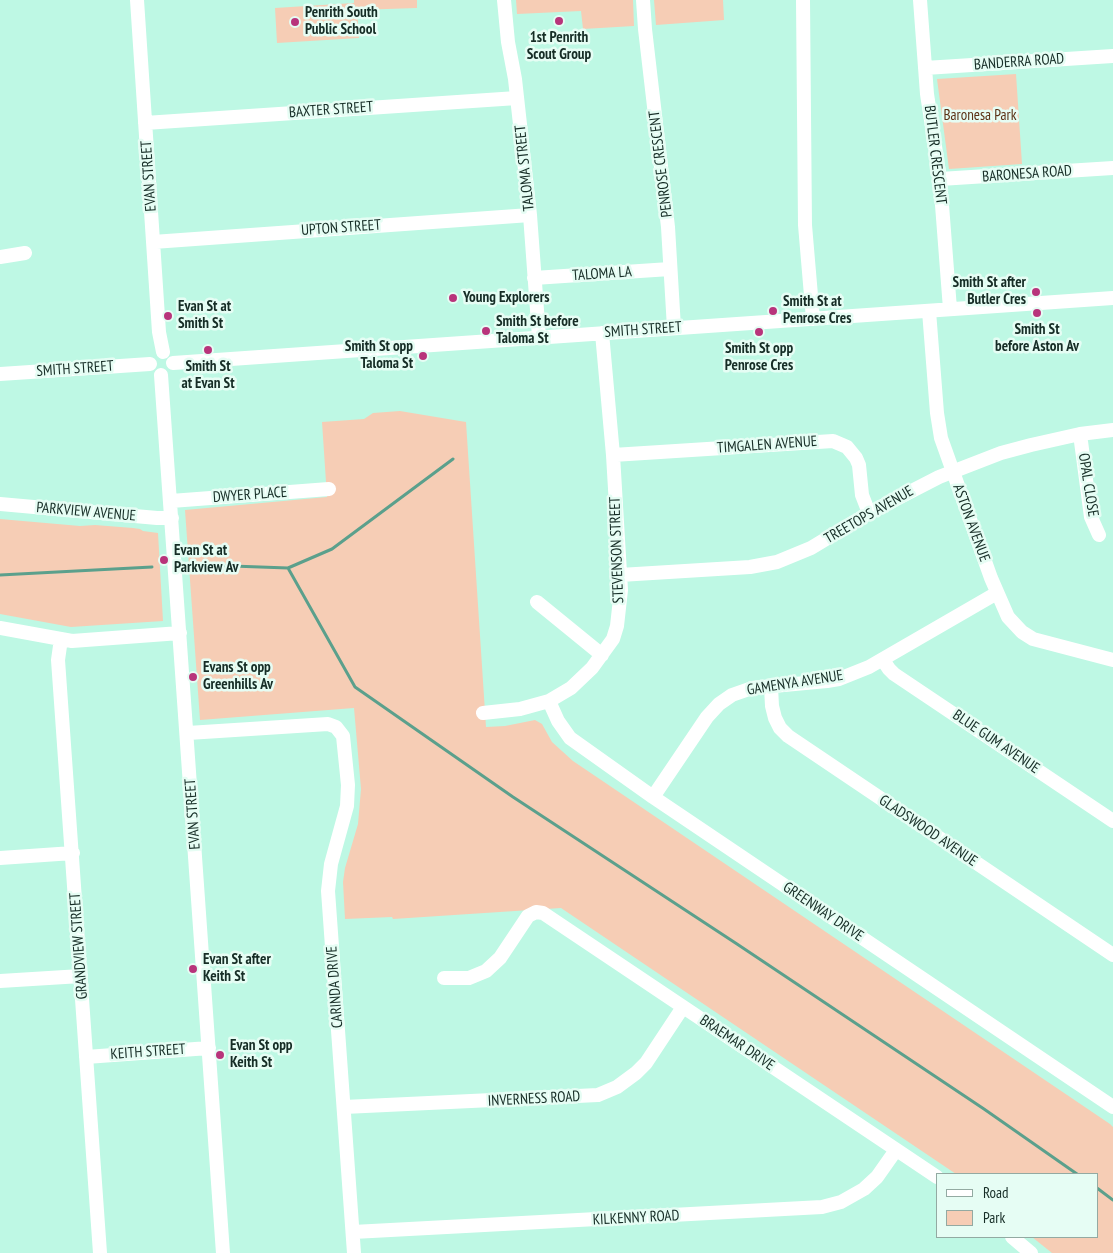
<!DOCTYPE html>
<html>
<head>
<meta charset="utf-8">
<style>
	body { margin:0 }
	#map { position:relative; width:1113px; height:1253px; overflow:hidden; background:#bef8e4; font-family:"PT Sans Narrow",sans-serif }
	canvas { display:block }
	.legend { position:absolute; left:936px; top:1173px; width:162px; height:65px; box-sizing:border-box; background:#e6fdf4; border:1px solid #93aaa2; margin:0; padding:6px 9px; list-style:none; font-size:15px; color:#162d26 }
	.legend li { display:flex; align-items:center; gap:10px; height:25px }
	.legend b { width:25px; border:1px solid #93aaa2 }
</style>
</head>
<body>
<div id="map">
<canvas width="1113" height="1253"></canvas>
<ul class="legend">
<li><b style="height:6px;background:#fff"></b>Road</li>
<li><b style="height:14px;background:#f6cdb5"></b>Park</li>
</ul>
</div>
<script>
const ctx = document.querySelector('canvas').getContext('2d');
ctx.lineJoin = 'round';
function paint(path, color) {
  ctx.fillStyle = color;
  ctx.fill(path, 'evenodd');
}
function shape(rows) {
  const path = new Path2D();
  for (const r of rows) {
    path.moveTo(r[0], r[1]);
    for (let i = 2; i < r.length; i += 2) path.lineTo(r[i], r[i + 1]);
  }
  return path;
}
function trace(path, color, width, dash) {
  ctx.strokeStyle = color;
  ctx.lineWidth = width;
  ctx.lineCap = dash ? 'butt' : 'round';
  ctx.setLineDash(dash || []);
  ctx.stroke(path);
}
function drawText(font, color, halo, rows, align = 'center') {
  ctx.font = font + ' "PT Sans Narrow",sans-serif';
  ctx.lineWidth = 5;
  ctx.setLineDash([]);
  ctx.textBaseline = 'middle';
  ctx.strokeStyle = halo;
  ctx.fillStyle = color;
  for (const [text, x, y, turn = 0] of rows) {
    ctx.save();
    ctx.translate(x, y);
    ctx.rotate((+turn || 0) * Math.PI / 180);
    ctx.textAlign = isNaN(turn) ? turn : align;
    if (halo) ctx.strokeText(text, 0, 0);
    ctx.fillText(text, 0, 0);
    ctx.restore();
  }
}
const green = shape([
	[354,0,417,0,417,8,357,10,359,38,277,43,275,8,354,3],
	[516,0,633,0,634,26,583,29,581,11,517,14],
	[654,0,723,0,724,20,656,25],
	[1016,74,1022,164,949,169,937,79],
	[400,411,466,422,486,727,505,726,535,720,542,724,552,742,573,761,1110,1124,1113,1127,1113,1253,1052,1253,1032,1237,1097,1237,1097,1174,956,1174,561,908,393,919,392,917,345,919,343,882,345,868,358,824,361,789,354,708,200,720,185,510,327,497,322,422,364,419,373,413],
	[0,519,80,526,95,525,133,528,140,529,143,531,158,533,163,621,71,627,0,614]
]);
const stream = shape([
	[204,565,288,568,355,687,513,797,737,944,984,1109,1077,1174],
	[288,568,332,549,453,459],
	[0,575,152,567],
	[1097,1188,1113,1200]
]);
const minor = shape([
	[137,0,159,332,163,352],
	[504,0,508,42,515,79,530,215,539,337],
	[643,0,645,29,668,227,674,328],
	[803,0,805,225,813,319],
	[920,0,927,94,940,179,950,309],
	[925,68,1113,56],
	[145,123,517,98],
	[940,179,1113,168],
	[153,242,530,215],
	[0,257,25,253],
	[534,278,670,269],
	[929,311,937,413,941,438,991,578,1008,617,1022,632,1033,639,1113,660],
	[173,363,1113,298],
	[0,374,150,364],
	[161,375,223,1253],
	[1080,434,1091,517,1099,535],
	[613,455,833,441,847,447,856,458,859,465,862,495,869,513],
	[171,501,329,489],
	[0,504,157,518,172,518],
	[620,575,750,567,777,562,811,548,869,513,939,477,1001,453,1031,445,1080,434,1113,430],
	[537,602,602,655],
	[0,628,72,641,180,633],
	[61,639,58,660,100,1253],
	[883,660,889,669,894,674,1113,821],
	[771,687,772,706,775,718,780,728,788,736,1113,955],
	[549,701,558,721,570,738,653,797,1113,1107],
	[483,713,520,709,549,701,571,688,592,668,613,639,617,626,621,590,613,455,602,333],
	[188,733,328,724,336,727,343,736,348,785,347,806,331,864,328,891,354,1253],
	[653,797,707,717,719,704,732,695,752,688,827,681,839,679,869,667,997,593],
	[0,858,73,853],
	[444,978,469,978,486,971,500,958,528,916,536,912,543,913,937,1177],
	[0,981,81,976],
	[86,1057,209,1048],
	[344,1107,598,1095,617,1087,636,1073,646,1063,683,1007],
	[353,1232,822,1207,841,1202,864,1189,877,1177,896,1150],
	[1012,1237,1031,1253]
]);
const markers = [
	[559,21,5,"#b8347b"],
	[295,22,5,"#b8347b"],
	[1036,292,5,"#b8347b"],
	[453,298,5,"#b8347b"],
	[773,311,5,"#b8347b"],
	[1037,313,5,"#b8347b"],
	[168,316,5,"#b8347b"],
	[486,331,5,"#b8347b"],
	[759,332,5,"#b8347b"],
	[208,350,5,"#b8347b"],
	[423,356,5,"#b8347b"],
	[164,560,5,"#b8347b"],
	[193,677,5,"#b8347b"],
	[193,969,5,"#b8347b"],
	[220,1055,5,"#b8347b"]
];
const poiNames = [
	["Penrith South",305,13],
	["Public School",305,30],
	["1st Penrith",559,38,"center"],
	["Scout Group",559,55,"center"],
	["Smith St after",1026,283,"right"],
	["Butler Cres",1026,300,"right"],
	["Young Explorers",463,298],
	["Smith St at",783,302],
	["Penrose Cres",783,319],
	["Evan St at",178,307],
	["Smith St",178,324],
	["Smith St before",496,322],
	["Taloma St",496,339],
	["Smith St",1037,330,"center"],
	["before Aston Av",1037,347,"center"],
	["Smith St opp",413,347,"right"],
	["Taloma St",413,364,"right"],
	["Smith St opp",759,349,"center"],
	["Penrose Cres",759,366,"center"],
	["Smith St",208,367,"center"],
	["at Evan St",208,384,"center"],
	["Evan St at",174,551],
	["Parkview Av",174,568],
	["Evans St opp",203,668],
	["Greenhills Av",203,685],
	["Evan St after",203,960],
	["Keith St",203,977],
	["Evan St opp",230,1046],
	["Keith St",230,1063]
];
const streetNames = [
	["BANDERRA ROAD",1019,62,-4],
	["BAXTER STREET",331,110,-4],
	["BUTLER CRESCENT",935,155,83],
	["PENROSE CRESCENT",661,164,-97],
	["TALOMA STREET",525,168,-96],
	["BARONESA ROAD",1027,174,-4],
	["EVAN STREET",149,176,-94],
	["UPTON STREET",341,228,-4],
	["TALOMA LA",602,274,-4],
	["SMITH STREET",643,330,-4],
	["SMITH STREET",75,369,-4],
	["TIMGALEN AVENUE",767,445,-4],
	["OPAL CLOSE",1088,485,81],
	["DWYER PLACE",250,495,-4],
	["PARKVIEW AVENUE",86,512,5],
	["TREETOPS AVENUE",869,515,-30],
	["ASTON AVENUE",971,523,70],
	["STEVENSON STREET",617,550,-92],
	["GAMENYA AVENUE",795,683,-9],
	["BLUE GUM AVENUE",996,742,34],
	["EVAN STREET",193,814,-94],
	["GLADSWOOD AVENUE",928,831,34],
	["GREENWAY DRIVE",823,912,34],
	["GRANDVIEW STREET",79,946,-94],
	["CARINDA DRIVE",335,987,-94],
	["BRAEMAR DRIVE",737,1043,34],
	["KEITH STREET",148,1052,-4],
	["INVERNESS ROAD",534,1099,-3],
	["KILKENNY ROAD",636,1218,-3]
];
const parkNames = [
	["Baronesa Park",980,116]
];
paint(green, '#f6cdb5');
trace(stream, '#5ba08c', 3);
trace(minor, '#fff', 14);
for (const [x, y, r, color] of markers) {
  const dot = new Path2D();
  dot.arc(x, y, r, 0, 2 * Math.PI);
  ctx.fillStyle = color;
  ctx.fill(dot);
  trace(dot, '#e6fdf4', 2);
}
drawText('bold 15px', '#162d26', '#e6fdf4', poiNames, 'left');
drawText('15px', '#162d26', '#e6fdf4', streetNames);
drawText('15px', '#5c3114', '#e6fdf4', parkNames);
</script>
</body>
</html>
